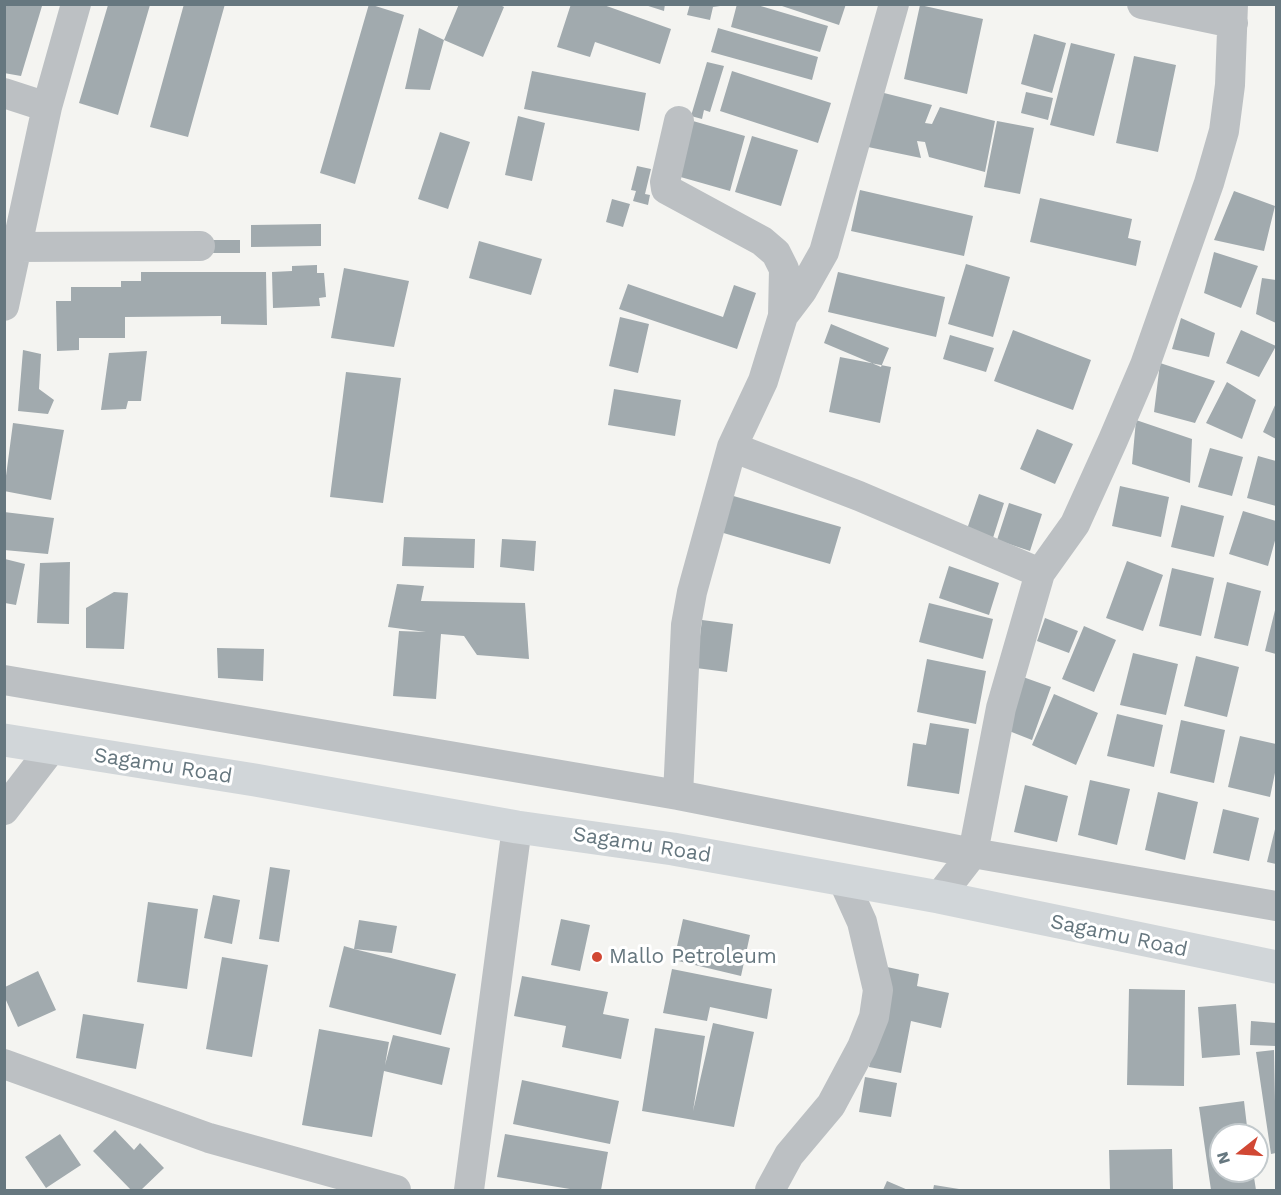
<!DOCTYPE html>
<html>
<head>
<meta charset="utf-8">
<style>
	body { margin:0 }
	#map { position:relative; width:1281px; height:1195px; overflow:hidden; background:#f4f4f1; font-family:"Work Sans",sans-serif }
	canvas { display:block }
	.frame { position:absolute; inset:0; border:6px solid #66777f; pointer-events:none }
	.north { position:absolute; left:1209px; top:1123px; width:60px; height:60px; box-sizing:border-box; background:#fff; border:2px solid #c2c9cc; border-radius:50%; rotate:253deg; font-size:16px; font-weight:700; line-height:24px; text-align:center; color:#66777f }
	.north::after { content:''; display:block; margin:auto; width:21px; height:27px; background:#d14834; clip-path:polygon(50% 0,100% 100%,50% 72%,0 100%) }
</style>
</head>
<body>
<div id="map">
<canvas width="1281" height="1195"></canvas>
<div class="frame"></div>
<div class="north">N</div>
</div>
<script>
const ctx = document.querySelector('canvas').getContext('2d');
ctx.lineJoin = 'round';
function paint(path, color) {
  ctx.fillStyle = color;
  ctx.fill(path, 'evenodd');
}
function shape(rows) {
  const path = new Path2D();
  for (const r of rows) {
    path.moveTo(r[0], r[1]);
    for (let i = 2; i < r.length; i += 2) path.lineTo(r[i], r[i + 1]);
  }
  return path;
}
function trace(path, color, width, dash) {
  ctx.strokeStyle = color;
  ctx.lineWidth = width;
  ctx.lineCap = dash ? 'butt' : 'round';
  ctx.setLineDash(dash || []);
  ctx.stroke(path);
}
function drawText(font, color, halo, rows, align = 'center') {
  ctx.font = font + ' "Work Sans",sans-serif';
  ctx.lineWidth = 6;
  ctx.setLineDash([]);
  ctx.textBaseline = 'middle';
  ctx.strokeStyle = halo;
  ctx.fillStyle = color;
  for (const [text, x, y, turn = 0] of rows) {
    ctx.save();
    ctx.translate(x, y);
    ctx.rotate((+turn || 0) * Math.PI / 180);
    ctx.textAlign = isNaN(turn) ? turn : align;
    if (halo) ctx.strokeText(text, 0, 0);
    ctx.fillText(text, 0, 0);
    ctx.restore();
  }
}
const building = shape([
	[4,4,42,6,21,76,4,73],
	[184,4,225,4,188,137,150,127],
	[369,4,404,15,355,184,320,173],
	[459,4,498,4,504,7,483,57,444,40],
	[571,4,601,4,671,29,660,64,595,42,590,57,557,47],
	[642,4,665,4,664,11],
	[690,4,720,4,720,6,713,7,710,20,687,15],
	[737,4,754,4,828,26,820,52,731,27],
	[776,4,846,4,839,25],
	[108,5,150,5,118,115,79,103],
	[920,5,983,19,967,94,904,79],
	[419,28,444,40,430,90,405,89],
	[718,28,818,57,812,80,711,52],
	[1034,34,1066,43,1052,93,1021,84],
	[1071,43,1115,54,1094,136,1050,125],
	[1134,56,1176,65,1158,152,1116,143],
	[707,62,724,66,710,112,704,110,702,119,691,116],
	[532,71,646,93,639,131,524,109],
	[732,71,831,103,818,143,720,111],
	[880,92,932,105,925,123,932,124,940,107,995,121,985,172,929,157,925,142,917,141,921,158,868,147],
	[1026,92,1053,98,1048,120,1021,113],
	[518,116,545,123,532,181,505,175],
	[693,121,745,136,730,191,677,176],
	[997,121,1034,128,1020,194,984,187],
	[440,132,470,142,448,209,418,199],
	[752,136,798,150,781,206,735,192],
	[637,166,651,169,645,194,650,195,648,205,633,201,636,191,631,190],
	[860,190,973,216,964,256,851,231],
	[1234,191,1275,206,1264,251,1214,240],
	[1040,198,1132,219,1128,238,1141,241,1136,266,1030,242],
	[612,199,630,204,623,227,606,222],
	[321,224,321,246,251,247,251,225],
	[209,240,240,240,240,253,210,253],
	[479,241,542,259,531,295,469,278],
	[1214,252,1258,266,1241,308,1204,293],
	[966,264,1010,277,993,337,948,324],
	[317,265,317,273,324,273,326,297,319,298,320,306,273,308,272,272,292,271,292,266],
	[344,268,409,281,394,347,331,338],
	[141,272,266,272,267,325,221,324,221,316,125,317,125,338,79,338,79,350,57,351,56,301,71,301,71,287,121,287,121,281,141,281],
	[838,272,945,297,936,337,828,312],
	[1262,278,1276,280,1276,323,1256,314],
	[628,284,723,317,734,285,756,293,737,349,619,309],
	[620,317,649,324,638,373,609,366],
	[1181,318,1215,333,1209,357,1172,349],
	[831,324,889,348,881,367,824,343],
	[1013,330,1091,360,1073,410,994,381],
	[1241,330,1276,346,1259,377,1226,363],
	[950,335,994,348,986,372,943,359],
	[23,350,41,354,39,389,54,400,48,414,18,411],
	[147,351,141,401,128,401,126,409,101,410,109,353],
	[840,357,891,367,880,423,829,412],
	[1160,363,1215,381,1195,423,1154,412],
	[346,372,401,378,383,503,330,497],
	[1227,382,1256,400,1242,439,1206,423],
	[614,389,681,400,675,436,608,425],
	[1276,403,1276,439,1263,432],
	[1136,420,1192,439,1190,483,1132,464],
	[13,423,64,430,51,500,4,491],
	[1037,429,1073,444,1055,484,1020,469],
	[1210,448,1243,457,1232,496,1198,487],
	[1258,456,1276,461,1276,506,1247,498],
	[1120,486,1169,497,1161,537,1112,526],
	[979,494,1004,503,992,541,966,532],
	[730,495,841,527,830,564,720,532],
	[1009,503,1042,514,1030,551,997,540],
	[1181,505,1224,516,1214,557,1171,547],
	[1243,511,1276,521,1276,537,1268,566,1229,554],
	[4,512,54,518,48,554,4,550],
	[404,537,475,539,474,568,402,566],
	[502,539,536,541,534,571,500,567],
	[5,559,25,564,16,605,5,603],
	[1127,561,1163,575,1143,631,1106,618],
	[70,562,69,624,37,623,40,563],
	[949,566,999,583,989,615,939,598],
	[1172,568,1214,578,1201,636,1159,626],
	[1227,582,1261,591,1248,646,1214,638],
	[397,584,424,586,421,601,525,603,529,659,477,655,464,636,441,634,436,699,393,696,399,631,426,632,388,627],
	[114,592,128,593,124,649,86,648,86,608],
	[929,603,993,619,983,659,919,642],
	[1276,606,1276,654,1265,651],
	[1045,618,1078,631,1069,653,1037,641],
	[702,620,733,624,727,672,696,668],
	[1084,626,1116,640,1094,692,1062,679],
	[217,648,264,649,263,681,218,678],
	[1133,653,1178,664,1166,715,1120,705],
	[1196,656,1239,667,1227,717,1184,706],
	[927,659,986,671,976,724,917,712],
	[1023,677,1051,687,1032,740,1004,729],
	[1054,694,1098,713,1076,765,1032,745],
	[1117,714,1163,725,1154,767,1107,756],
	[1181,720,1225,730,1214,783,1170,773],
	[930,723,969,729,959,794,907,786,913,743,926,745],
	[1240,736,1276,744,1276,768,1270,797,1228,787],
	[1090,780,1130,789,1117,845,1078,835],
	[1025,785,1068,796,1057,842,1014,832],
	[1158,792,1198,802,1185,860,1145,850],
	[1223,809,1259,818,1249,861,1213,853],
	[1276,825,1276,864,1267,862],
	[270,867,290,870,279,942,259,939],
	[213,895,240,900,232,944,204,938],
	[148,902,198,909,187,989,137,982],
	[561,919,590,925,580,971,551,965],
	[683,919,750,935,741,976,674,960],
	[359,920,397,926,392,953,354,949,456,974,441,1035,329,1007,344,946,354,949],
	[222,957,268,965,252,1057,206,1049],
	[887,967,919,974,917,986,949,993,941,1028,911,1021,901,1073,869,1067],
	[672,969,772,989,767,1019,710,1007,707,1021,663,1013],
	[38,971,56,1010,18,1027,5,998,5,987],
	[522,976,608,992,603,1014,629,1019,621,1059,562,1047,566,1026,514,1016],
	[1129,989,1185,990,1184,1086,1127,1085],
	[1236,1004,1240,1055,1202,1058,1198,1007],
	[83,1014,144,1024,136,1069,76,1058],
	[1251,1021,1276,1023,1276,1046,1250,1045],
	[713,1023,754,1032,734,1127,642,1111,655,1028,705,1036,693,1111],
	[319,1029,389,1042,385,1065,393,1035,450,1048,442,1085,384,1071,372,1137,302,1125],
	[1274,1050,1276,1153,1271,1154,1256,1052],
	[865,1077,897,1083,891,1117,859,1112],
	[522,1080,619,1101,610,1144,513,1124],
	[1244,1101,1248,1135,1221,1135,1221,1171,1253,1171,1256,1190,1211,1190,1199,1107],
	[115,1130,134,1150,140,1143,164,1168,141,1190,131,1190,93,1151],
	[60,1134,81,1165,46,1188,25,1157],
	[505,1134,608,1152,601,1190,576,1190,497,1177],
	[1172,1149,1173,1190,1110,1190,1109,1150],
	[887,1181,908,1190,883,1190],
	[934,1185,959,1189,959,1190,933,1190]
]);
const minor = shape([
	[1142,4,1233,23],
	[4,93,47,107],
	[679,121,665,182,666,189,762,241,776,253,784,269,783,316],
	[18,247,200,246],
	[4,306,47,107,76,4],
	[732,447,859,496,1040,573],
	[4,680,678,795,973,853,1276,906],
	[678,795,686,625,692,592,732,447,763,381,783,316,802,291,824,252,894,4],
	[4,810,51,749],
	[939,897,973,853,1001,708,1040,573,1075,524,1113,440,1145,365,1209,183,1224,131,1230,85,1233,4],
	[4,1064,209,1138,396,1190],
	[469,1190,517,827],
	[770,1190,789,1155,831,1105,862,1047,874,1017,878,990,862,922,843,880]
]);
const highway = shape([
	[4,740,255,780,517,827,673,849,939,897,1276,967]
]);
const markers = [
	[597,957,6,"#d14834"]
];
const streetNames = [
	["Sagamu Road",163,766,9],
	["Sagamu Road",642,845,9],
	["Sagamu Road",1119,936,12]
];
const poiNames = [
	["Mallo Petroleum",609,957]
];
paint(building, '#a1aaae');
trace(minor, '#bcc0c3', 30);
trace(highway, '#d1d6d9', 33);
for (const [x, y, r, color] of markers) {
  const dot = new Path2D();
  dot.arc(x, y, r, 0, 2 * Math.PI);
  ctx.fillStyle = color;
  ctx.fill(dot);
  trace(dot, '#fff', 2);
}
drawText('21px', '#66777f', '#fff', streetNames);
drawText('21px', '#66777f', '#fff', poiNames, 'left');
</script>
</body>
</html>
